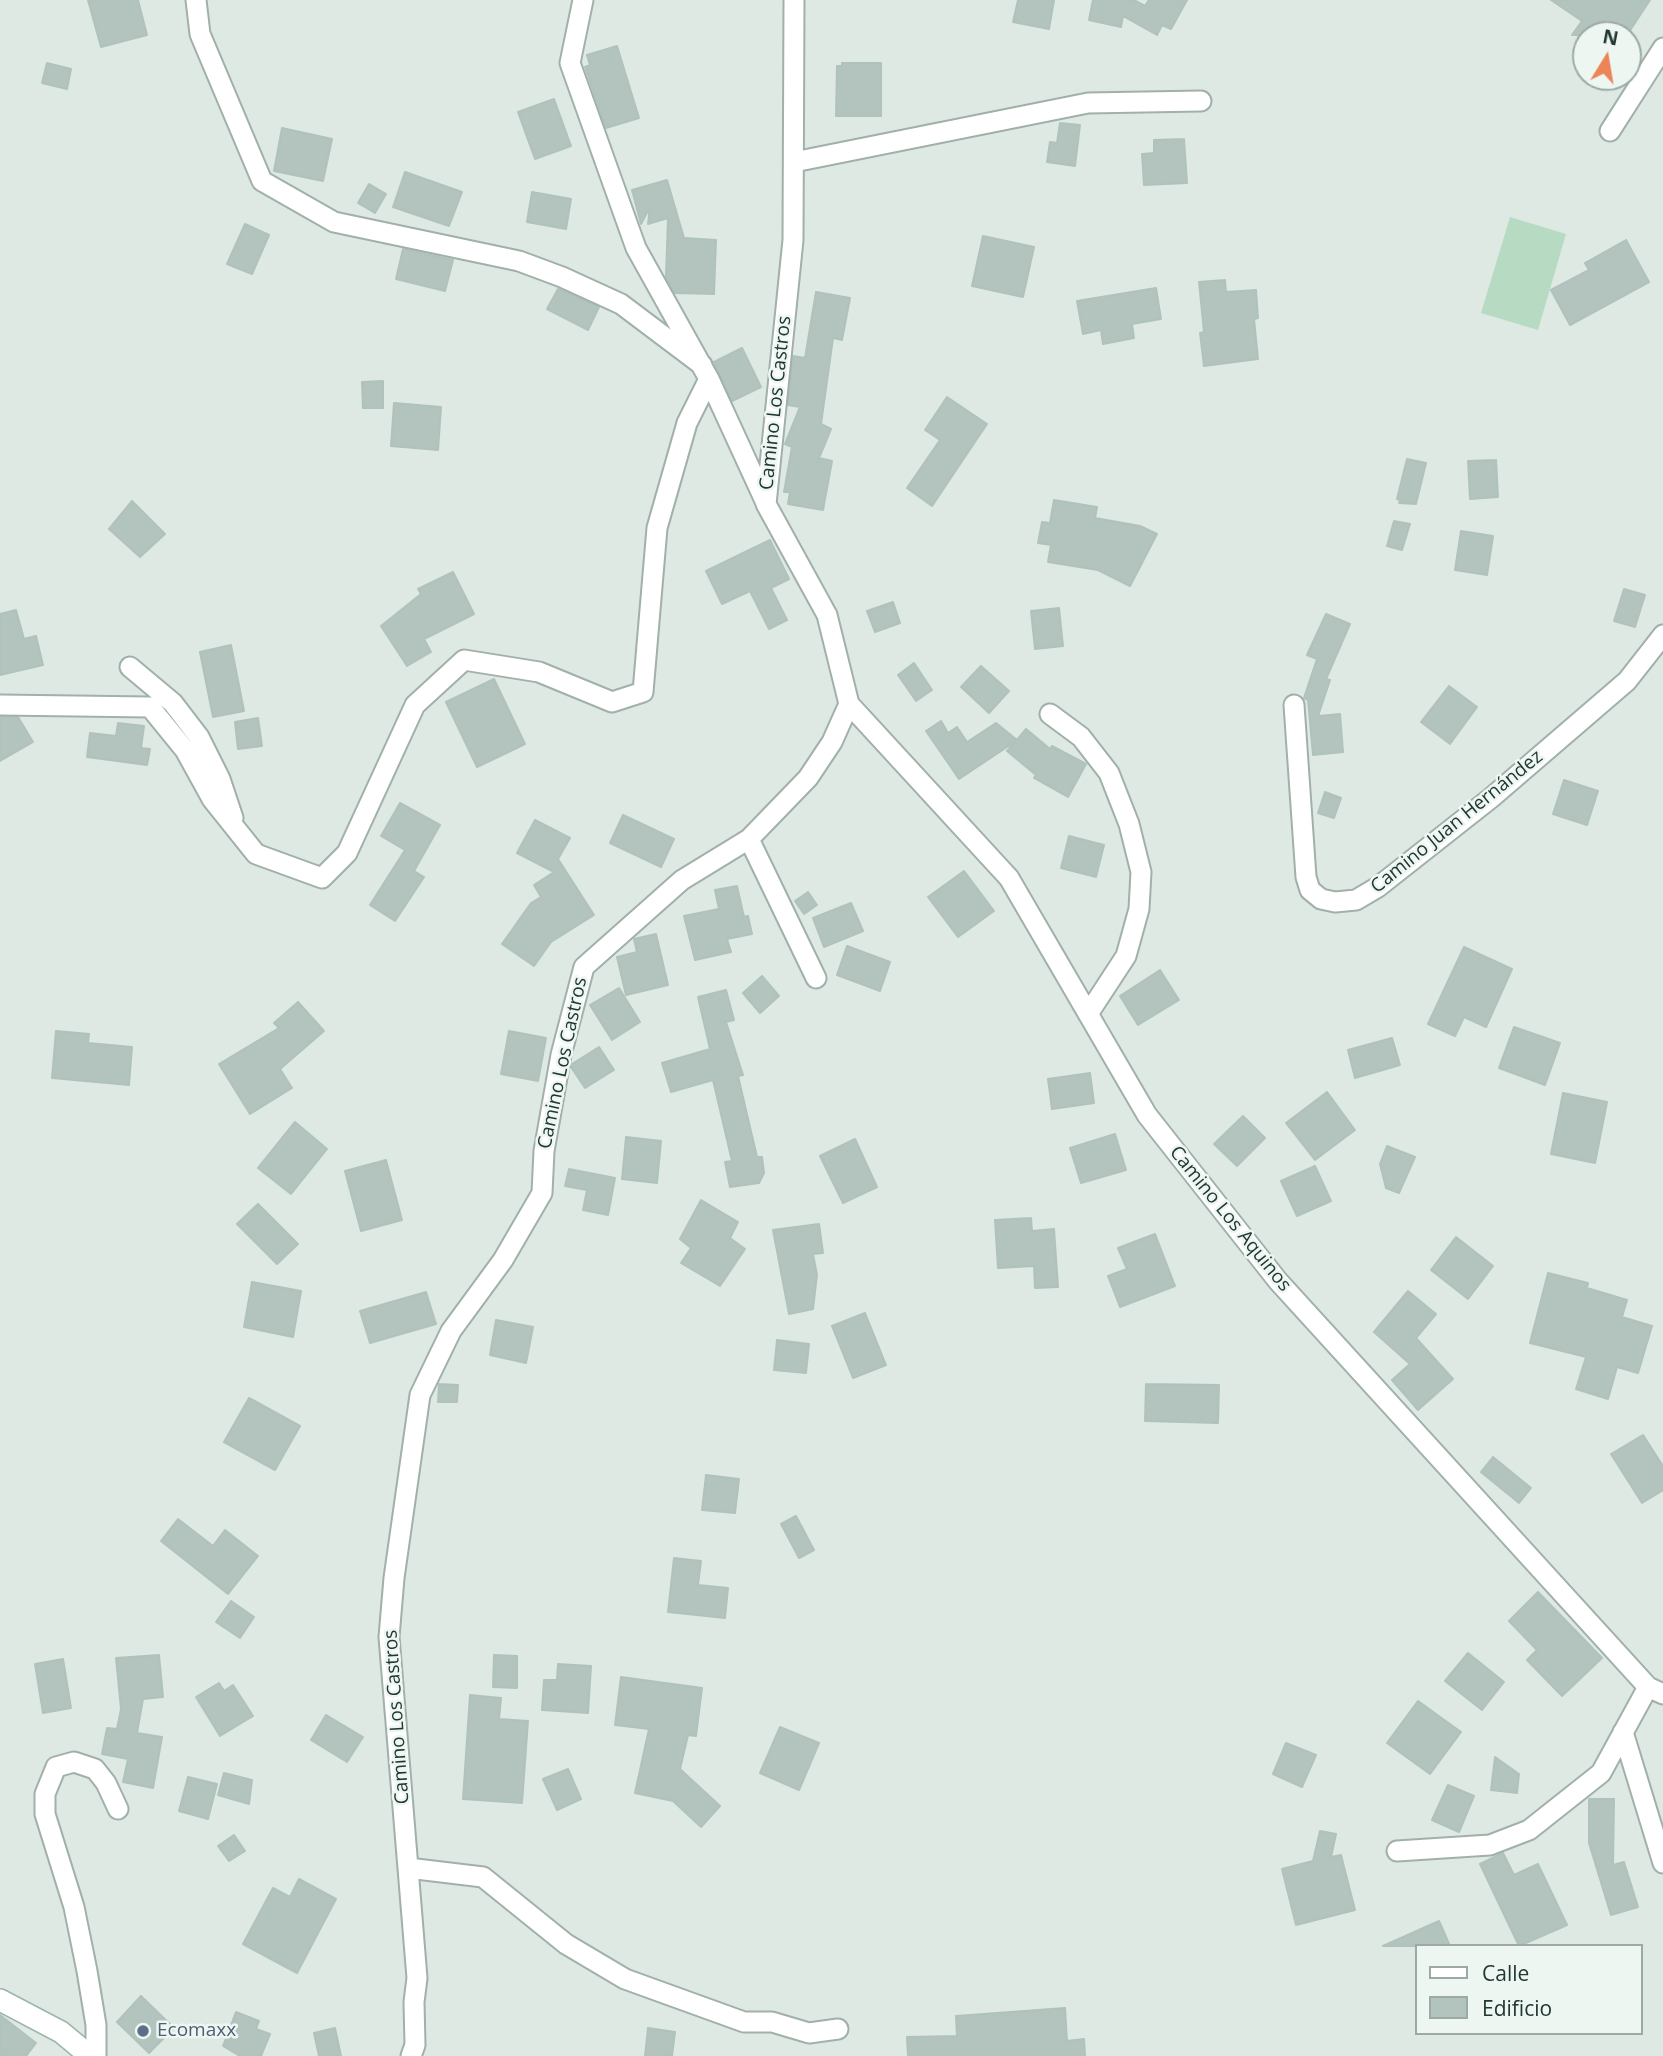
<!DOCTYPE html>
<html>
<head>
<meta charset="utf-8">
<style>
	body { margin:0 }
	#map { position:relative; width:1663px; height:2056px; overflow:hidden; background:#dee9e4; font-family:"Open Sans",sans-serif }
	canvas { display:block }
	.legend { position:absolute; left:1415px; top:1944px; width:228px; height:91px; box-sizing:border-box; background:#eef6f2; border:2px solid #9caaa5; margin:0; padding:9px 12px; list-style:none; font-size:21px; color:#203732 }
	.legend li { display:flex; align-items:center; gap:14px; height:35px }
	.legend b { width:35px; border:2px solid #9caaa5 }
	.north { position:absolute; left:1572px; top:21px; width:70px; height:70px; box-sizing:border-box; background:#eef6f2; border:2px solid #9caaa5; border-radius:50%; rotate:11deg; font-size:19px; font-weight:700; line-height:28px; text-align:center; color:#203732 }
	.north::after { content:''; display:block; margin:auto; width:24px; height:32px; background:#ec8458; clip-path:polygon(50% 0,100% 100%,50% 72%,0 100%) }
</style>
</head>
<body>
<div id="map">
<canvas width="1663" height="2056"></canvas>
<ul class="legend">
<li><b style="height:9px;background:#fff"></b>Calle</li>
<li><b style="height:19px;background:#b3c3bd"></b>Edificio</li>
</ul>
<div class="north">N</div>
</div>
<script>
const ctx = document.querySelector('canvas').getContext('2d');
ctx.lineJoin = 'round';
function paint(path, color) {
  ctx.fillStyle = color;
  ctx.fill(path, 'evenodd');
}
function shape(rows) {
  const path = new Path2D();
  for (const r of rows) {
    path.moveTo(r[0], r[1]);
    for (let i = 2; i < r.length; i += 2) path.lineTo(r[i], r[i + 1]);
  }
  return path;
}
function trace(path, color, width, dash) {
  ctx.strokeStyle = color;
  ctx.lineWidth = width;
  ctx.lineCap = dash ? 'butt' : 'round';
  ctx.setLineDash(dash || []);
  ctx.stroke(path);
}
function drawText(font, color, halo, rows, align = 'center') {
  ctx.font = font + ' "Open Sans",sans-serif';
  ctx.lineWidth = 5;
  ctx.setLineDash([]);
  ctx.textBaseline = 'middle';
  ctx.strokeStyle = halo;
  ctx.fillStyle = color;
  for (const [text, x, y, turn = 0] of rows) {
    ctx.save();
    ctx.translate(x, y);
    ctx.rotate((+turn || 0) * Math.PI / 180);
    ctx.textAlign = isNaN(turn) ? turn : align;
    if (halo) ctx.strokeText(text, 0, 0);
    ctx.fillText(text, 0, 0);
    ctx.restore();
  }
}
const green = shape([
	[1510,217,1566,234,1538,330,1481,313]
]);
const building = shape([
	[88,0,138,0,147,35,101,47,88,0],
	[1018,0,1054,0,1049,29,1013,22,1018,0],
	[1093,0,1134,0,1145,6,1149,0,1187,0,1171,29,1162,25,1157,35,1123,16,1121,27,1089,20,1093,0],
	[1551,0,1650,0,1627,35,1572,35,1582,21,1551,0],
	[617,46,639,118,606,128,585,67,590,65,587,55,617,46],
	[47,63,71,69,67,89,42,83,47,63],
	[842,63,881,63,881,116,836,116,837,66,842,66,842,63],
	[554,99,571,146,535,159,518,112,554,99],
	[1060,123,1080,125,1075,166,1047,162,1050,142,1057,143,1060,123],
	[282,128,332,139,323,181,274,171,282,128],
	[1184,139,1187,183,1144,185,1142,154,1154,153,1154,140,1184,139],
	[405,172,462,192,449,226,393,207,405,172],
	[667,180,684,238,716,240,714,294,675,293,666,277,668,218,648,224,650,207,641,224,632,190,667,180],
	[369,184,386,194,375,213,358,203,369,184],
	[532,192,571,199,566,229,527,222,532,192],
	[245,224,269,235,252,274,227,264,245,224],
	[983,236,1034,247,1023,297,972,286,983,236],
	[1626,240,1649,282,1570,325,1551,290,1589,270,1585,263,1626,240],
	[403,249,453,260,445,291,396,279,403,249],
	[1225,280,1226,292,1256,290,1258,318,1254,319,1258,359,1204,366,1200,333,1204,332,1199,282,1225,280],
	[1156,288,1161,319,1132,324,1134,338,1103,344,1101,330,1083,334,1077,301,1156,288],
	[558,289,599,307,588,330,547,309,558,289],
	[816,292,850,298,842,340,833,338,821,424,831,429,819,458,832,461,823,510,788,504,790,492,784,492,792,447,785,444,800,407,788,405,793,356,805,358,816,292],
	[742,348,761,387,732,401,714,362,742,348],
	[383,381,383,408,363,408,362,382,383,381],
	[947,397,987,424,932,506,907,488,940,440,925,430,947,397],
	[394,403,441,407,438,450,391,446,394,403],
	[1407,459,1426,463,1416,504,1399,503,1400,500,1397,499,1407,459],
	[1496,460,1498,497,1470,499,1468,461,1496,460],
	[1054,500,1097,507,1095,518,1140,526,1157,534,1130,586,1098,570,1048,562,1051,545,1038,543,1042,522,1050,523,1054,500],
	[132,501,165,534,140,557,109,529,132,501],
	[1394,521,1410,524,1402,550,1387,546,1394,521],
	[1461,531,1493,536,1487,575,1455,570,1461,531],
	[770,540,789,579,771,588,787,620,769,629,750,591,722,604,706,571,770,540],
	[453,572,474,614,424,639,431,652,407,666,381,626,421,594,418,589,453,572],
	[1624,589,1645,595,1635,627,1614,621,1624,589],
	[893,602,900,623,875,632,867,611,893,602],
	[1059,608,1063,646,1035,649,1031,611,1059,608],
	[16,610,24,639,36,636,43,665,0,675,0,614,16,610],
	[1326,614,1350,624,1326,679,1330,680,1318,716,1340,714,1343,752,1313,755,1308,700,1304,698,1317,659,1307,655,1326,614],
	[231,645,244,711,213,717,200,652,231,645],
	[914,663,932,690,916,701,898,675,914,663],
	[981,666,1009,691,989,713,961,687,981,666],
	[494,679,525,744,477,767,446,702,494,679],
	[1449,686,1477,707,1450,744,1421,722,1449,686],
	[0,717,18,717,33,742,0,761,0,717],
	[258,718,262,746,238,749,235,722,258,718],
	[941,721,948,733,957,727,967,742,996,723,1017,740,1026,729,1050,749,1052,746,1086,764,1068,797,1034,778,1036,775,1007,751,1016,741,959,779,926,731,941,721],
	[118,723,144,726,141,748,150,749,147,765,87,757,90,733,116,736,118,723],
	[1564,780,1598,791,1587,825,1553,814,1564,780],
	[1325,792,1341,798,1334,818,1318,813,1325,792],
	[400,803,440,825,414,871,424,877,395,921,370,905,405,850,381,836,400,803],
	[623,815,674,839,661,867,610,843,623,815],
	[535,820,570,838,558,859,594,915,551,942,534,966,502,944,531,903,541,897,534,885,554,872,517,853,535,820],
	[1069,836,1104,845,1096,877,1061,868,1069,836],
	[964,871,994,911,958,937,928,897,964,871],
	[737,886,744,917,748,916,752,934,727,939,731,952,695,960,684,916,719,909,715,890,737,886],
	[808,892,817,905,804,914,795,901,808,892],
	[851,903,863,931,824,947,813,918,851,903],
	[656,934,668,985,626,995,617,957,637,952,634,939,656,934],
	[847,946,890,962,880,991,837,975,847,946],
	[1464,947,1512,969,1486,1027,1464,1017,1455,1036,1428,1024,1464,947],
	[1160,970,1179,1000,1138,1025,1120,996,1160,970],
	[762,976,779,996,760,1013,743,993,762,976],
	[619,988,640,1022,612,1040,590,1005,619,988],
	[726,990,734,1020,726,1022,743,1075,738,1076,757,1157,762,1157,764,1173,759,1183,730,1187,725,1162,732,1161,713,1080,671,1092,662,1063,710,1049,698,997,726,990],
	[298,1002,324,1031,280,1069,292,1088,250,1114,219,1064,279,1028,274,1023,298,1002],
	[1514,1027,1560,1043,1545,1085,1499,1068,1514,1027],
	[56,1031,89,1034,88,1043,132,1047,129,1085,52,1078,56,1031],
	[509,1031,546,1038,538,1081,501,1074,509,1031],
	[1392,1038,1400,1065,1355,1078,1348,1050,1392,1038],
	[599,1047,614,1070,585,1088,571,1067,572,1064,599,1047],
	[1090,1073,1094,1103,1052,1109,1048,1079,1090,1073],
	[1327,1092,1355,1130,1315,1160,1286,1123,1327,1092],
	[1563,1093,1607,1102,1595,1163,1551,1154,1563,1093],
	[1243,1116,1265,1138,1237,1166,1214,1144,1243,1116],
	[295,1122,327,1149,291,1194,258,1168,295,1122],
	[1115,1134,1126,1170,1081,1183,1070,1148,1115,1134],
	[626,1137,661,1141,657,1183,622,1179,626,1137],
	[855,1139,877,1187,843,1203,820,1156,855,1139],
	[1387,1146,1415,1157,1399,1193,1386,1188,1380,1164,1387,1146],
	[386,1160,402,1220,361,1231,345,1171,386,1160],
	[1315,1166,1331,1201,1297,1216,1281,1181,1315,1166],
	[569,1169,615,1178,608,1215,583,1210,587,1190,565,1186,569,1169],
	[701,1200,738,1222,730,1238,745,1249,720,1286,681,1263,691,1248,680,1239,701,1200],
	[258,1204,298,1244,277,1264,237,1224,258,1204],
	[1031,1218,1032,1231,1054,1229,1058,1287,1035,1288,1034,1266,998,1268,995,1220,1031,1218],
	[819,1224,823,1253,813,1254,817,1275,813,1309,789,1314,773,1230,819,1224],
	[1155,1234,1175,1286,1120,1307,1108,1276,1127,1269,1118,1248,1155,1234],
	[1456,1237,1493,1266,1468,1299,1431,1270,1456,1237],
	[1548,1273,1588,1283,1587,1288,1627,1300,1622,1317,1652,1326,1638,1373,1617,1367,1608,1399,1576,1389,1586,1357,1530,1343,1548,1273],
	[252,1282,301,1291,293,1337,244,1327,252,1282],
	[1408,1291,1436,1314,1416,1338,1453,1379,1418,1410,1392,1380,1410,1364,1374,1332,1408,1291],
	[426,1292,436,1324,370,1343,360,1311,426,1292],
	[865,1313,886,1365,853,1378,832,1326,865,1313],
	[496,1320,533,1327,526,1363,490,1355,496,1320],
	[777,1340,809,1344,806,1373,774,1370,777,1340],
	[439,1384,458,1385,457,1402,438,1402,439,1384],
	[1146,1384,1219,1385,1218,1423,1145,1421,1146,1384],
	[249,1398,300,1426,275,1470,224,1442,249,1398],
	[1643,1435,1663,1466,1663,1490,1642,1503,1611,1454,1643,1435],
	[1493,1457,1531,1488,1519,1503,1481,1472,1493,1457],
	[706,1475,739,1479,735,1513,702,1510,706,1475],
	[796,1516,814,1550,799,1558,781,1524,796,1516],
	[178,1519,213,1546,225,1530,258,1556,228,1594,161,1541,178,1519],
	[674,1558,701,1561,698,1585,728,1588,725,1618,668,1612,674,1558],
	[1538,1592,1602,1658,1562,1696,1527,1660,1537,1650,1509,1621,1538,1592],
	[231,1601,254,1617,240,1638,216,1622,231,1601],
	[1468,1653,1504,1682,1482,1710,1445,1681,1468,1653],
	[159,1655,163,1697,143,1699,137,1733,162,1737,153,1788,123,1782,128,1759,102,1754,107,1728,117,1729,121,1709,116,1658,159,1655],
	[494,1655,517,1656,517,1688,493,1687,494,1655],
	[63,1659,71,1708,43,1713,35,1664,63,1659],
	[558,1664,591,1666,588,1713,542,1710,544,1680,557,1680,558,1664],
	[621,1677,702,1688,696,1736,688,1735,680,1769,720,1806,701,1827,673,1801,635,1793,649,1729,615,1725,621,1677],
	[219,1683,224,1691,233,1685,253,1716,220,1736,196,1697,219,1683],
	[470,1695,501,1698,499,1719,528,1721,522,1803,463,1799,470,1695],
	[1418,1701,1461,1732,1430,1774,1387,1743,1418,1701],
	[326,1715,363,1737,347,1762,311,1740,326,1715],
	[780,1727,819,1743,799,1790,760,1773,780,1727],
	[1286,1743,1316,1755,1302,1787,1273,1774,1286,1743],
	[1495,1757,1519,1774,1517,1793,1491,1790,1495,1757],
	[568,1769,581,1799,557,1810,543,1779,568,1769],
	[224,1773,252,1780,249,1804,218,1795,224,1773],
	[188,1777,217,1784,208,1819,179,1811,188,1777],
	[1448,1785,1474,1796,1459,1832,1432,1820,1448,1785],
	[1589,1799,1614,1799,1613,1865,1624,1862,1638,1907,1611,1915,1589,1843,1589,1799],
	[1320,1831,1336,1834,1331,1857,1341,1855,1355,1910,1296,1925,1282,1869,1313,1861,1320,1831],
	[234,1835,245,1851,229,1861,218,1846,234,1835],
	[1503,1853,1514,1875,1538,1864,1567,1925,1519,1946,1480,1864,1503,1853],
	[299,1879,336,1899,297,1973,243,1944,273,1888,290,1897,299,1879],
	[1439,1921,1450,1946,1383,1946,1439,1921],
	[141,1996,174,2028,149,2053,117,2022,141,1996],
	[1065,2008,1067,2041,1084,2039,1085,2056,908,2056,907,2037,957,2036,956,2016,1065,2008],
	[236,2012,259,2021,256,2029,270,2034,261,2056,240,2056,223,2046,236,2012],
	[0,2015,36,2043,26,2056,0,2056,0,2015],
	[335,2028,341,2056,319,2056,314,2033,335,2028],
	[648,2028,675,2032,672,2056,645,2056,648,2028]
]);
const street = shape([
	[196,0,200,34,262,181,334,222,519,261,562,277,621,304,702,365],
	[583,0,570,63,636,248,709,379,766,503],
	[1610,131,1663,48],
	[794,162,1088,103,1201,101],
	[130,667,173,703,199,737,220,779,233,818],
	[849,704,1009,878,1147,1115,1278,1281,1648,1687,1663,1694],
	[0,705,150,707,185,750,212,799,256,854,322,878,347,853,415,705,464,660,539,672,612,702,643,692,657,528,687,423,709,379],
	[1294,705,1306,877,1310,890,1321,899,1335,902,1356,900,1378,887,1491,798,1627,681,1663,635],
	[1050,714,1081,737,1109,773,1129,824,1141,872,1139,909,1126,956,1088,1014],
	[749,839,816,978],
	[1623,1732,1663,1863],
	[1397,1851,1490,1845,1529,1830,1601,1773,1648,1687],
	[408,1868,483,1877,566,1944,625,1979,744,2022,772,2022,809,2033,838,2029],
	[96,2056,96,2025,87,1971,74,1907,45,1814,45,1794,56,1767,74,1762,95,1769,106,1783,118,1809],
	[411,2056,415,2045,414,2002,417,1978,389,1637,394,1578,420,1395,451,1331,503,1260,542,1193,544,1151,561,1055,584,967,682,880,749,839,808,778,832,742,849,704,827,615,766,504,793,240,794,0]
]);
const secondary = shape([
	[0,2000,61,2032,90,2056]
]);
const markers = [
	[143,2031,7,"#5c6f8a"]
];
const streetNames = [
	["Camino Los Castros",776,403,-84],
	["Camino Juan Hernández",1457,822,-39],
	["Camino Los Castros",563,1063,-78],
	["Camino Los Aquinos",1230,1219,51],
	["Camino Los Castros",397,1717,-94]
];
const serviceNames = [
	["Ecomaxx",157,2031]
];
paint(green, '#b7dac2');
paint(building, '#b3c3bd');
trace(building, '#b0c2bc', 2);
trace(street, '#a1b0ab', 23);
trace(secondary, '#9db4ad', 24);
trace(street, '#fff', 19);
trace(secondary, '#fff', 21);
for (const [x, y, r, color] of markers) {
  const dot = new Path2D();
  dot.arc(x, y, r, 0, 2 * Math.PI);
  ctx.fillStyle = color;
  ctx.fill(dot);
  trace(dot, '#eef6f2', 2.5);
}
drawText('19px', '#203732', '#eef6f2', streetNames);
drawText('19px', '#4e5e75', '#eef6f2', serviceNames, 'left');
</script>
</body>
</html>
